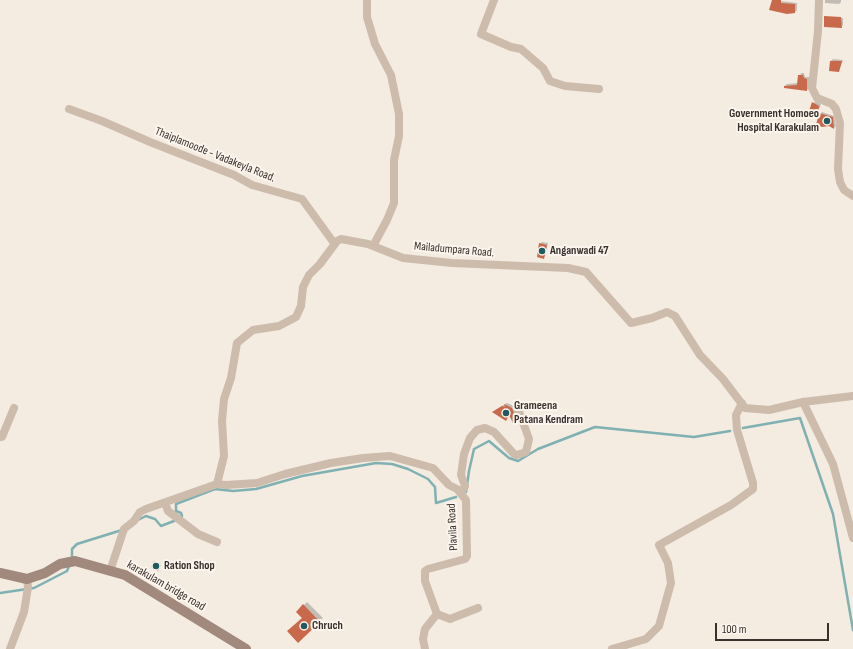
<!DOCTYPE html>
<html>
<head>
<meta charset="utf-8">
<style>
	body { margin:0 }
	#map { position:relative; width:853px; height:649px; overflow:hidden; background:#f4ebe1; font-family:"Sofia Sans Condensed",sans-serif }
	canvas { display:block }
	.scale { position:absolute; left:715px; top:623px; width:114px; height:18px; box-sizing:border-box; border:2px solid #3b302b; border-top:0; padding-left:5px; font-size:12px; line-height:14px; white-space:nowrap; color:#3b302b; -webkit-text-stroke:3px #fbf5ee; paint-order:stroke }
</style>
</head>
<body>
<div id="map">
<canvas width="853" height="649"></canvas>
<div class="scale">100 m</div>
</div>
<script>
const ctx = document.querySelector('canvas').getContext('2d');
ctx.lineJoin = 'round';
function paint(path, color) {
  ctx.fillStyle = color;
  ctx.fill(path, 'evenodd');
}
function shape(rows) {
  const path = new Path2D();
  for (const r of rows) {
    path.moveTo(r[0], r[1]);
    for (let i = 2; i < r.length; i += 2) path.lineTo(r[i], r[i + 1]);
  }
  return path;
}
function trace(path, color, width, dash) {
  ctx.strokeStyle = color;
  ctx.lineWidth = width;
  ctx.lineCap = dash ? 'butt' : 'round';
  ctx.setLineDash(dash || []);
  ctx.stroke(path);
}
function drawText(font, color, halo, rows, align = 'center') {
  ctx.font = font + ' "Sofia Sans Condensed",sans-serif';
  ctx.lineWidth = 4;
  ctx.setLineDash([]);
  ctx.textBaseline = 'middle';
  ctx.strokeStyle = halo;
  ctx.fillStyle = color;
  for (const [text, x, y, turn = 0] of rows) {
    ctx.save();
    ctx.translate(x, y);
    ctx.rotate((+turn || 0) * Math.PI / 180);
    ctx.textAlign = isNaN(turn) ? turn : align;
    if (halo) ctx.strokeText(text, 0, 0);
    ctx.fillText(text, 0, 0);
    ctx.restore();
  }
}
const shadow = shape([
	[772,0,797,3,797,10,795,12],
	[825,0,841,0,841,2,839,4,825,3],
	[825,17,843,18,843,25,841,27],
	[833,59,843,60,839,71,831,61],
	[801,73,804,73,805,77,809,77,809,88,807,90,785,86,787,84,798,83],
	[815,101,821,104,818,112,811,110],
	[822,112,834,116,836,126,834,128,829,125,820,114],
	[542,242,548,243,544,258,540,244],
	[507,403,514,406,518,418,516,420,510,414,508,417,495,410],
	[307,602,323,618,298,641,303,618,297,612]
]);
const stream = shape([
	[743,428,800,418,833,514,853,630],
	[466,492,469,471,474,449,489,441,509,458,518,461,538,449,595,427,694,437,730,431],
	[138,520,146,516,155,519,161,526,174,521,182,516,181,513,176,511,176,504,215,489,233,491,256,489,302,476,376,463,392,464,408,469,428,479,435,487,436,503,456,497],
	[72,559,72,549,77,544,122,530],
	[0,593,34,588,67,571,69,566]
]);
const building = shape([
	[772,0,781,0,781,3,795,4,795,13,787,14,769,10],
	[824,16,841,17,842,28,824,27],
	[830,61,842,61,839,72,829,71],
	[798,75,803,75,804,78,807,79,807,91,784,88,784,86,797,85],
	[812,102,819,106,818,113,809,111],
	[819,113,833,117,834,129,829,126,822,127,816,125],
	[539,243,547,245,544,259,537,257],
	[504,404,512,408,517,421,513,423,509,415,506,421,492,412,502,406,505,407],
	[154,561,161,565,158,571,151,567],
	[303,604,320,622,298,643,287,631,302,618,296,612]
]);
const minor = shape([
	[367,0,367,17,375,44,391,75,399,114,399,136,394,160,394,203,387,220,373,246],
	[494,0,481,34,511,47,521,49,543,68,550,81,565,86,599,89],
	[819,0,818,31,812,88,817,98,832,104,836,109,840,123,838,169,840,182,844,190,853,196],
	[69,109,102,121,150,142,234,175,252,185,302,199,334,243],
	[803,402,833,464,853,538],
	[0,437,2,437,14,408],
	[217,484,224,456,222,421,224,399,231,378,237,343,253,330,279,326,296,317,301,306,303,287,309,275,320,264,337,241,341,239,368,244,403,258,452,263,568,268,586,272,631,323,652,318,667,312,675,316,700,355,723,379,745,408,769,410,803,402,853,396],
	[461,493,465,486,461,475,464,454,470,438,477,430,485,428,494,432,514,454,517,455,526,452,529,439,517,406],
	[165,503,168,511,198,534,217,542],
	[110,571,124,529,134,521,140,512,146,509,217,484,226,485,257,483,285,474,331,463,363,458,390,456,433,468,449,485,457,489,466,500,467,556,465,559,428,569,425,571,425,581,437,614,450,619,478,608],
	[10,649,24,612,28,587,27,579],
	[425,649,423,639,425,629,437,614],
	[612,649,646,639,659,626,671,583,668,563,659,545,731,505,753,489,753,483,737,430,736,415,742,403]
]);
const secondary = shape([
	[0,573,27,579,45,573,60,564,75,561,125,575,246,649]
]);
const markers = [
	[827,121,4,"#1f5a5e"],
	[542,251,4,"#1f5a5e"],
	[506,413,4,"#1f5a5e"],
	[156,566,4,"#1f5a5e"],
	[304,626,4,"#1f5a5e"]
];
const poiNames = [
	["Government Homoeo",819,114,"right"],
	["Hospital Karakulam",819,128,"right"],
	["Anganwadi 47",550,251],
	["Grameena",514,406],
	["Patana Kendram",514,420],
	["Ration Shop",164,566],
	["Chruch",312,626]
];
const streetNames = [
	["Thaiplamoode - Vadakeyla Road.",215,155,22],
	["Mailadumpara Road.",454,250,5],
	["Plavila Road",453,527,-93],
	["karakulam bridge road",166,586,30]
];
paint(shadow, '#0003');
trace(stream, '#7fb0b2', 2.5);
paint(building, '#c8694b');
trace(minor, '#cdbbac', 8);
trace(secondary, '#a18a7d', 10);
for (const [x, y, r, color] of markers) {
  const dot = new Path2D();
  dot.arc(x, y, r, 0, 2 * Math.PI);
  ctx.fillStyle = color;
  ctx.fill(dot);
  trace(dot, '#fbf5ee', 1.5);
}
drawText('bold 12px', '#3b302b', '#fbf5ee', poiNames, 'left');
drawText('12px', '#3b302b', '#fbf5ee', streetNames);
</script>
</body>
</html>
